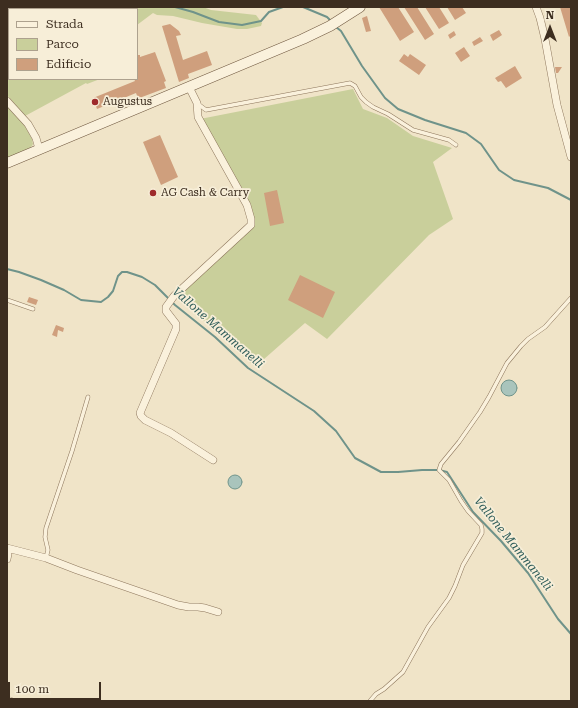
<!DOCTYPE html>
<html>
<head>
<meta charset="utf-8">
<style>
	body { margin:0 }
	#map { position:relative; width:578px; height:708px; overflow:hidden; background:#f0e4c8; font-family:"Roboto Serif",serif }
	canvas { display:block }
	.frame { position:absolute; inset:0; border:8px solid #3d2e20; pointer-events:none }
	.legend { position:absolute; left:8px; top:8px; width:130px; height:72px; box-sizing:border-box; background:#f7eed8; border:1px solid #ada18e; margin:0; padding:5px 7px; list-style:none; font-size:12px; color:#3d2e20 }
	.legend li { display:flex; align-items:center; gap:8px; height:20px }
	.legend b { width:20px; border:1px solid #ada18e }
	.north { position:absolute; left:530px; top:8px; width:40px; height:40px; -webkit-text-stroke:3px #f7eed8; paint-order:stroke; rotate:0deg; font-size:11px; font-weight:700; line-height:16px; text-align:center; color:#3d2e20 }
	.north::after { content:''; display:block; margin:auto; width:14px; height:18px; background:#3d2e20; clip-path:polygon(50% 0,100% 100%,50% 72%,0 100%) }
	.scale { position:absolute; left:8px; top:682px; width:93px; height:18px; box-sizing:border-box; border:2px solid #3d2e20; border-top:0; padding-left:5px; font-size:12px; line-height:14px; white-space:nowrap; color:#3d2e20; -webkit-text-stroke:3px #f7eed8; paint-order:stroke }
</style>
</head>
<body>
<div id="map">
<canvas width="578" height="708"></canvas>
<div class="frame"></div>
<ul class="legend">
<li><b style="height:5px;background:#faf1dc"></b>Strada</li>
<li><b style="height:11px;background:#c9cf9b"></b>Parco</li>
<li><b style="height:11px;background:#cf9f7d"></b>Edificio</li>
</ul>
<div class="north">N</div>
<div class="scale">100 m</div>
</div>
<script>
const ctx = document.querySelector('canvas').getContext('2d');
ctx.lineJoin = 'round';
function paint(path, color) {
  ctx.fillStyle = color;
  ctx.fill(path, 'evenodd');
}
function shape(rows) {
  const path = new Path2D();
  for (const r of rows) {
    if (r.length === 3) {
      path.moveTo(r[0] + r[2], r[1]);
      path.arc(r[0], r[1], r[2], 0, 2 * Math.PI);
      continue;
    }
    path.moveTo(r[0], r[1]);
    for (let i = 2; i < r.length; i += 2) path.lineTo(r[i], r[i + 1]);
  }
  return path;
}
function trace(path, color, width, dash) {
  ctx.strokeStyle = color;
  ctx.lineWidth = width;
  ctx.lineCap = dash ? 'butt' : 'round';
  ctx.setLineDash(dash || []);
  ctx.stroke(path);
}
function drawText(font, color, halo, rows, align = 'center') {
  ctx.font = font + ' "Roboto Serif",serif';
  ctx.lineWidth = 3.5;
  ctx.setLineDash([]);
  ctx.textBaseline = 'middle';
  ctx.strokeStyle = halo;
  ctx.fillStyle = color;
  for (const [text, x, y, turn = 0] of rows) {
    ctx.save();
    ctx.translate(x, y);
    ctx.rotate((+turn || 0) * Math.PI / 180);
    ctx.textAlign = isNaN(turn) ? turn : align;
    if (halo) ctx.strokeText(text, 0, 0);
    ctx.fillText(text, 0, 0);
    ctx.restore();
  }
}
const green = shape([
	[37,7,203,7,211,10,256,15,262,23,261,26,247,29,237,29,202,23,173,16,157,15,153,13,137,25,137,9,41,9],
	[9,60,9,79,100,79,87,84,86,83,25,116,7,95,7,62],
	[353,89,363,109,387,118,413,136,452,148,433,162,453,219,429,235,327,339,305,323,255,367,176,296,255,224,247,203,200,119],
	[7,105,24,124,32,139,33,144,32,146,28,149,7,158]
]);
const water = shape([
	[509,388,8],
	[235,482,7]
]);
const stream = shape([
	[175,7,193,12,219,22,242,25,261,21,269,12,283,7],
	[303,7,327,17,332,22],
	[336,27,341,31,362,66,385,98,398,109,425,120,466,133,481,144,499,170,514,180,548,188,571,200],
	[7,269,19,272,41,280,64,290,81,300,101,302,108,297,113,291,118,276,122,272,127,272,142,277,155,285,175,305,215,337,248,368,314,411,336,431,355,458,381,472,398,472,422,470,439,470,447,472,473,512,501,541,528,573,558,619,571,634]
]);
const building = shape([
	[379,7,398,7,414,32,400,41],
	[404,7,417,7,434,34,425,40],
	[425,7,439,7,449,23,439,29],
	[447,7,462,7,466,13,455,20],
	[560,7,571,7,571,35,569,37],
	[367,16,371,31,366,32,362,18],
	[170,24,179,31,181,35,176,36,183,60,207,51,212,65,188,74,189,78,179,82,162,26],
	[499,30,502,35,493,41,490,35],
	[454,31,456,35,450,39,448,35],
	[480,37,483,41,474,46,472,42],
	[464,47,470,56,461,62,455,53],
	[155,52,166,81,164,82,166,88,142,97,143,99,139,101,136,93,97,109,93,98,135,81,134,79,137,79,137,55,140,55,140,57],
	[404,54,408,57,410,54,426,65,419,75,399,61],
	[515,66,522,78,506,88,501,81,498,82,495,78],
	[555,67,562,67,558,73,556,73],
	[160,135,178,177,161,185,143,142],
	[277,190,284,223,270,226,264,193],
	[300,275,335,292,323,318,288,300],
	[29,297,38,300,36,305,27,302],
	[56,325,64,328,63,332,58,330,57,337,52,335]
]);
const lane = shape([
	[198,104,206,110,350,83,355,86,361,97,366,102,373,107,388,114,413,130,449,140,456,145],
	[7,300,33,309],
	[46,558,48,550,45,537,46,528,72,451,88,397],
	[7,698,15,701],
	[370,701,376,694,384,689,403,672,428,627,449,598,455,586,463,565,482,533,482,529,481,525,468,511,461,501,449,480,439,470,441,464,459,442,480,412,489,397,507,363,521,346,528,339,545,327,571,298]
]);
const street = shape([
	[536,7,540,18,545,39,557,105,571,157],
	[189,87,197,103,198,117,247,205,251,219,251,225,174,296,166,307,166,311,176,324,176,329,140,413,141,416,145,420,171,433,213,460],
	[7,101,28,124,36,138,39,149],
	[7,548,46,558,77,570,178,605,189,607,198,607,205,608,218,612],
	[7,548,8,554,7,559]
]);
const secondary = shape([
	[7,163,303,39,330,26,360,7]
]);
const markers = [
	[95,102,4,"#9e2a2b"],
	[153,193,4,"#9e2a2b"]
];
const poiNames = [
	["Augustus",103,102],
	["AG Cash & Carry",161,193]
];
const waterNames = [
	["Vallone Mammanelli",218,328,41],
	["Vallone Mammanelli",513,544,51]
];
paint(green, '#c9cf9b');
paint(water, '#a9c4bc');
trace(water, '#6f938a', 1);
trace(stream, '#6f938a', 2);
paint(building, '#cf9f7d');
trace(lane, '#8d765c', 4.5);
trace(street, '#8d765c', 8);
trace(secondary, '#6f573f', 11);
trace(lane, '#faf1dc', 3.5);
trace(street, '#faf1dc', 7);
trace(secondary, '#faf1dc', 10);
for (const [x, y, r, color] of markers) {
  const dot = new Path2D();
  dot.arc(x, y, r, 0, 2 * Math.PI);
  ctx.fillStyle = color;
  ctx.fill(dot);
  trace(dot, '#f7eed8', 1.5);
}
drawText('11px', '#3d2e20', '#f7eed8', poiNames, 'left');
drawText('italic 12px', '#2f5d5a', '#f7eed8', waterNames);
</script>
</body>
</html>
